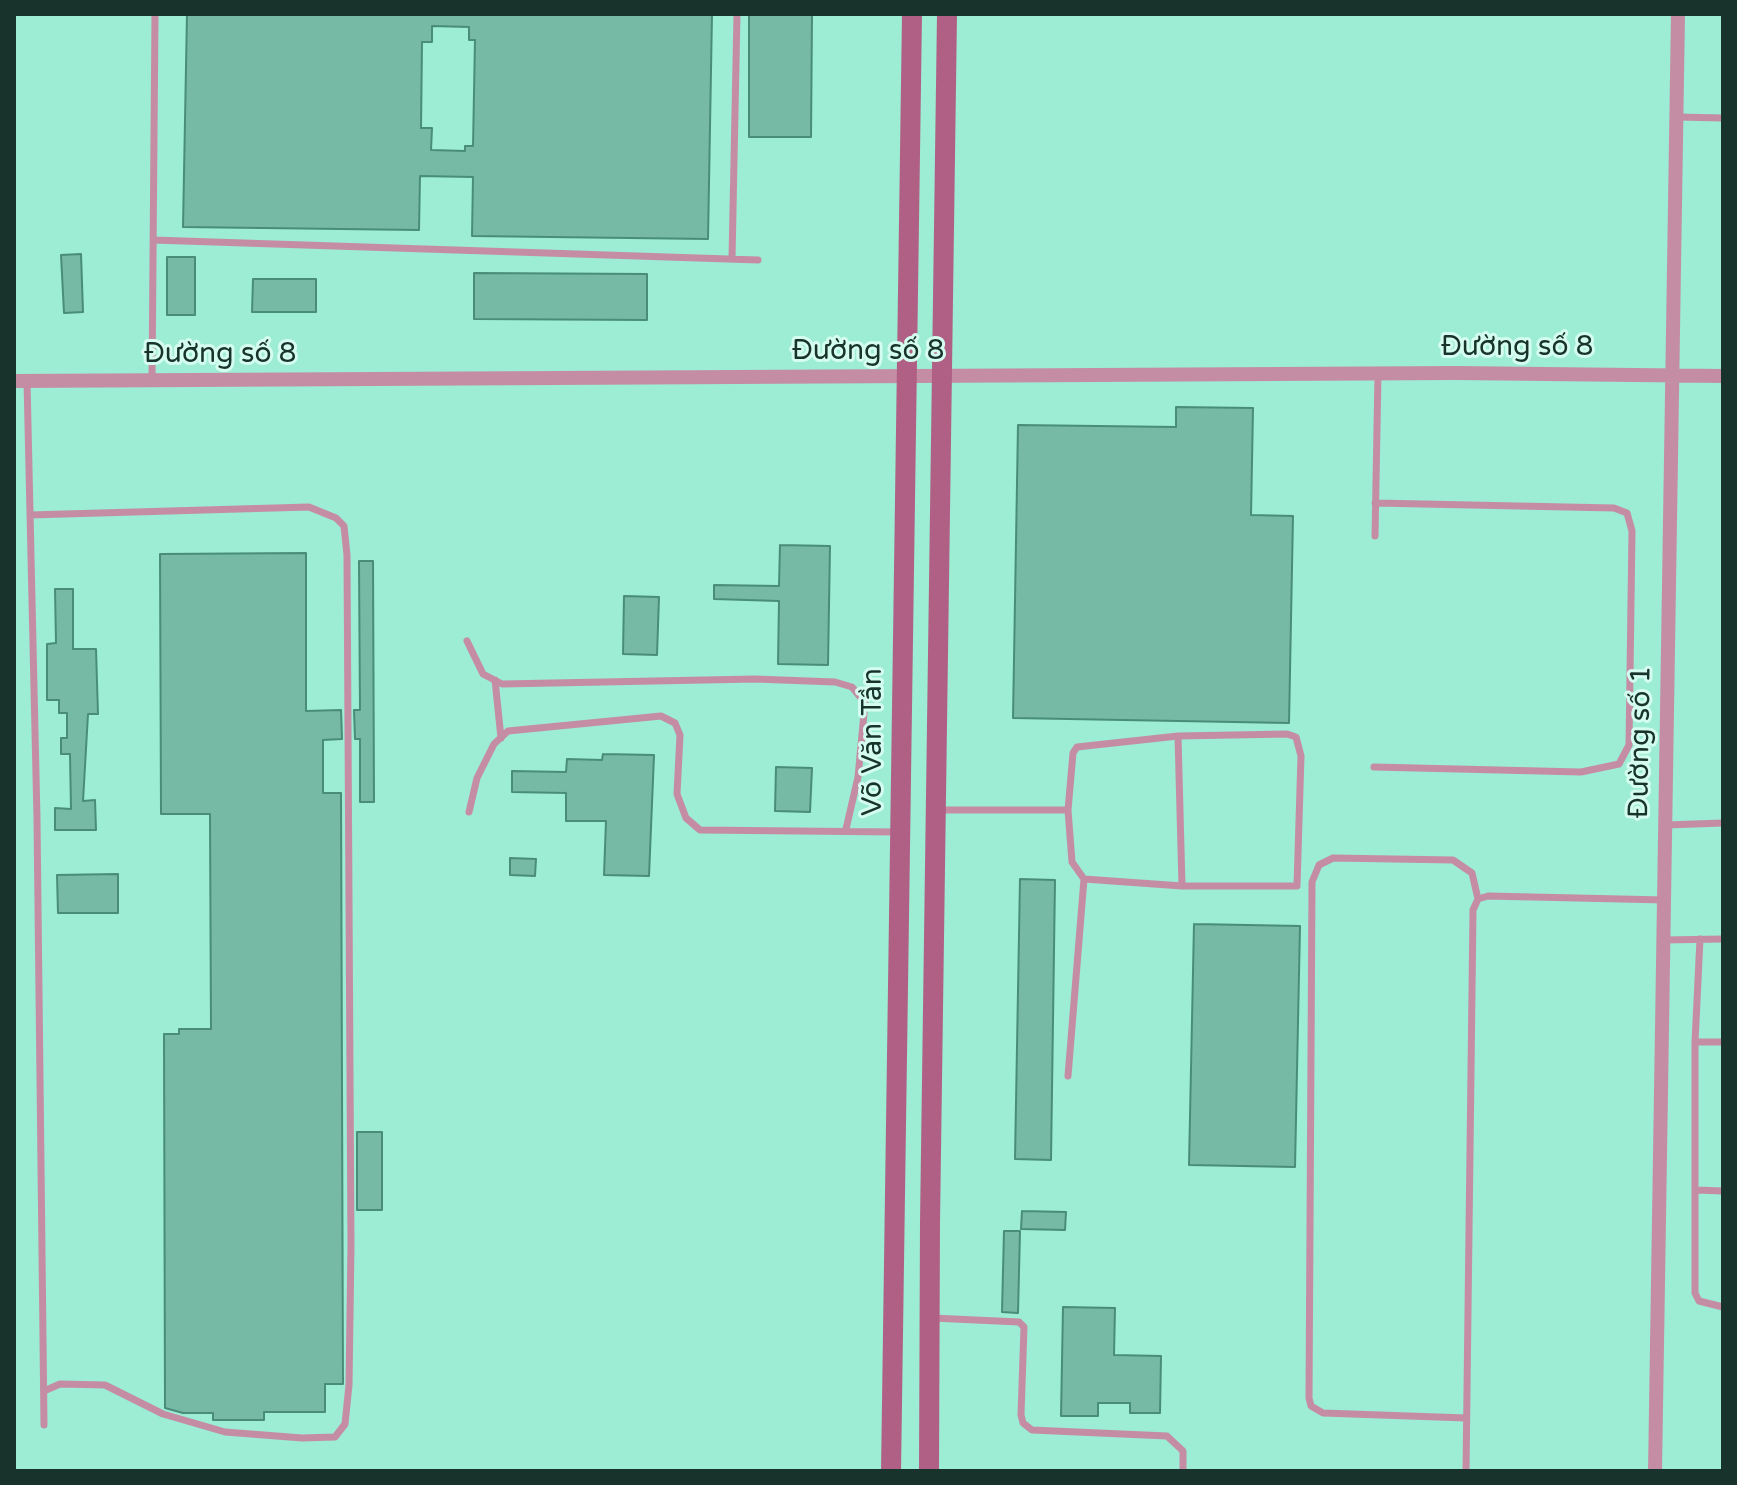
<!DOCTYPE html>
<html>
<head>
<meta charset="utf-8">
<style>
	body { margin:0 }
	#map { position:relative; width:1737px; height:1485px; overflow:hidden; background:#b1f6e0; font-family:"Varela Round",sans-serif }
	canvas { display:block }
	.frame { position:absolute; inset:0; border:16px solid #17332b; pointer-events:none }
</style>
</head>
<body>
<div id="map">
<canvas width="1737" height="1485"></canvas>
<div class="frame"></div>
</div>
<script>
const ctx = document.querySelector('canvas').getContext('2d');
ctx.lineJoin = 'round';
function paint(path, color) {
  ctx.fillStyle = color;
  ctx.fill(path, 'evenodd');
}
function shape(rows) {
  const path = new Path2D();
  for (const r of rows) {
    path.moveTo(r[0], r[1]);
    for (let i = 2; i < r.length; i += 2) path.lineTo(r[i], r[i + 1]);
  }
  return path;
}
function trace(path, color, width, dash) {
  ctx.strokeStyle = color;
  ctx.lineWidth = width;
  ctx.lineCap = dash ? 'butt' : 'round';
  ctx.setLineDash(dash || []);
  ctx.stroke(path);
}
function drawText(font, color, halo, rows, align = 'center') {
  ctx.font = font + ' "Varela Round",sans-serif';
  ctx.lineWidth = 6;
  ctx.setLineDash([]);
  ctx.textBaseline = 'middle';
  ctx.strokeStyle = halo;
  ctx.fillStyle = color;
  for (const [text, x, y, turn = 0] of rows) {
    ctx.save();
    ctx.translate(x, y);
    ctx.rotate((+turn || 0) * Math.PI / 180);
    ctx.textAlign = isNaN(turn) ? turn : align;
    if (halo) ctx.strokeText(text, 0, 0);
    ctx.fillText(text, 0, 0);
    ctx.restore();
  }
}
const built = shape([
	[14,14,1723,14,1723,1471,14,1471]
]);
const building = shape([
	[187,14,712,14,708,239,472,236,473,177,420,176,419,230,183,227,187,14],
	[432,26,469,27,469,40,475,40,473,146,465,146,465,151,431,150,432,128,421,128,422,42,432,42,432,26],
	[749,14,812,14,811,137,749,137,749,14],
	[81,254,83,312,64,313,61,255,81,254],
	[167,257,195,257,195,315,167,315,167,257],
	[474,273,647,274,647,320,474,319,474,273],
	[253,279,316,279,316,312,252,312,253,279],
	[1176,407,1253,408,1251,515,1293,516,1289,723,1013,718,1018,425,1176,427,1176,407],
	[780,545,830,546,828,665,778,664,779,601,714,599,714,585,779,586,780,545],
	[306,553,306,711,341,710,342,739,323,740,323,793,341,793,343,1384,325,1384,325,1412,264,1412,264,1420,213,1420,213,1413,183,1413,165,1408,164,1034,179,1034,179,1029,211,1029,210,814,161,814,160,554,306,553],
	[359,561,373,561,374,802,360,802,360,739,355,739,354,710,360,710,359,561],
	[55,589,73,589,73,649,96,649,98,714,88,714,83,801,95,800,96,830,55,830,55,808,71,809,70,754,61,754,61,738,67,738,67,713,59,713,59,700,47,700,47,644,56,643,55,589],
	[624,596,659,597,657,655,623,654,624,596],
	[603,754,654,755,649,876,604,875,606,821,566,821,566,793,512,792,512,771,566,772,567,759,602,760,603,754],
	[776,767,812,768,810,812,775,811,776,767],
	[510,858,536,859,535,876,510,875,510,858],
	[118,874,118,913,58,913,57,875,118,874],
	[1020,879,1055,880,1051,1160,1015,1159,1020,879],
	[1194,924,1300,926,1295,1167,1189,1165,1194,924],
	[357,1132,382,1132,382,1210,357,1210,357,1132],
	[1022,1211,1066,1212,1065,1230,1021,1229,1022,1211],
	[1004,1231,1020,1231,1018,1313,1002,1312,1004,1231],
	[1063,1307,1115,1308,1114,1355,1161,1356,1160,1413,1130,1413,1130,1403,1098,1403,1098,1416,1061,1416,1063,1307]
]);
const lane = shape([
	[1677,117,1723,118],
	[153,240,758,260],
	[732,259,737,14],
	[27,381,37,819,44,1425],
	[152,381,155,14],
	[30,515,309,507,336,518,344,526,347,555,351,1245,349,1385,345,1424,335,1437,302,1438,225,1432,163,1414,105,1385,60,1384,44,1391],
	[1375,536,1378,374],
	[467,641,483,674,502,684,755,679,835,682,852,687,865,703,858,777,846,829],
	[495,680,501,738],
	[1178,736,1182,886],
	[1374,767,1581,772,1619,764,1629,745,1632,531,1627,513,1614,508,1375,503],
	[938,810,1068,810],
	[469,812,477,778,494,744,508,731,661,716,675,723,680,735,677,794,686,818,700,830,896,832],
	[1666,825,1723,823],
	[1700,939,1695,1042,1695,1293,1699,1301,1723,1307],
	[1664,940,1723,939],
	[1695,1042,1723,1042],
	[1068,1076,1084,879,1072,862,1068,810,1073,753,1077,747,1178,736,1287,734,1296,737,1301,756,1297,886,1182,886,1084,879],
	[1696,1190,1723,1191],
	[932,1318,1019,1322,1024,1327,1021,1415,1023,1423,1032,1430,1167,1436,1183,1451,1183,1471],
	[1466,1418,1323,1413,1311,1406,1309,1398,1312,882,1319,865,1333,858,1453,860,1472,873,1478,899],
	[1466,1471,1473,910,1478,899,1488,896,1665,900]
]);
const street = shape([
	[14,381,1456,373,1723,376],
	[1655,1471,1678,14]
]);
const secondary = shape([
	[891,1471,912,14],
	[929,1471,930,1222,947,14]
]);
const streetNames = [
	["Đường số 8",1517,348],
	["Đường số 8",868,352],
	["Đường số 8",220,355],
	["Võ Văn Tần",874,742,-90],
	["Đường số 1",1641,742,-89]
];
paint(built, '#9decd4');
paint(building, '#76baa5');
trace(building, '#498d79', 2);
trace(lane, '#c58da4', 7);
trace(street, '#c58da4', 14);
trace(secondary, '#b16085', 20);
drawText('28px', '#17332b', '#d5fdef', streetNames);
</script>
</body>
</html>
